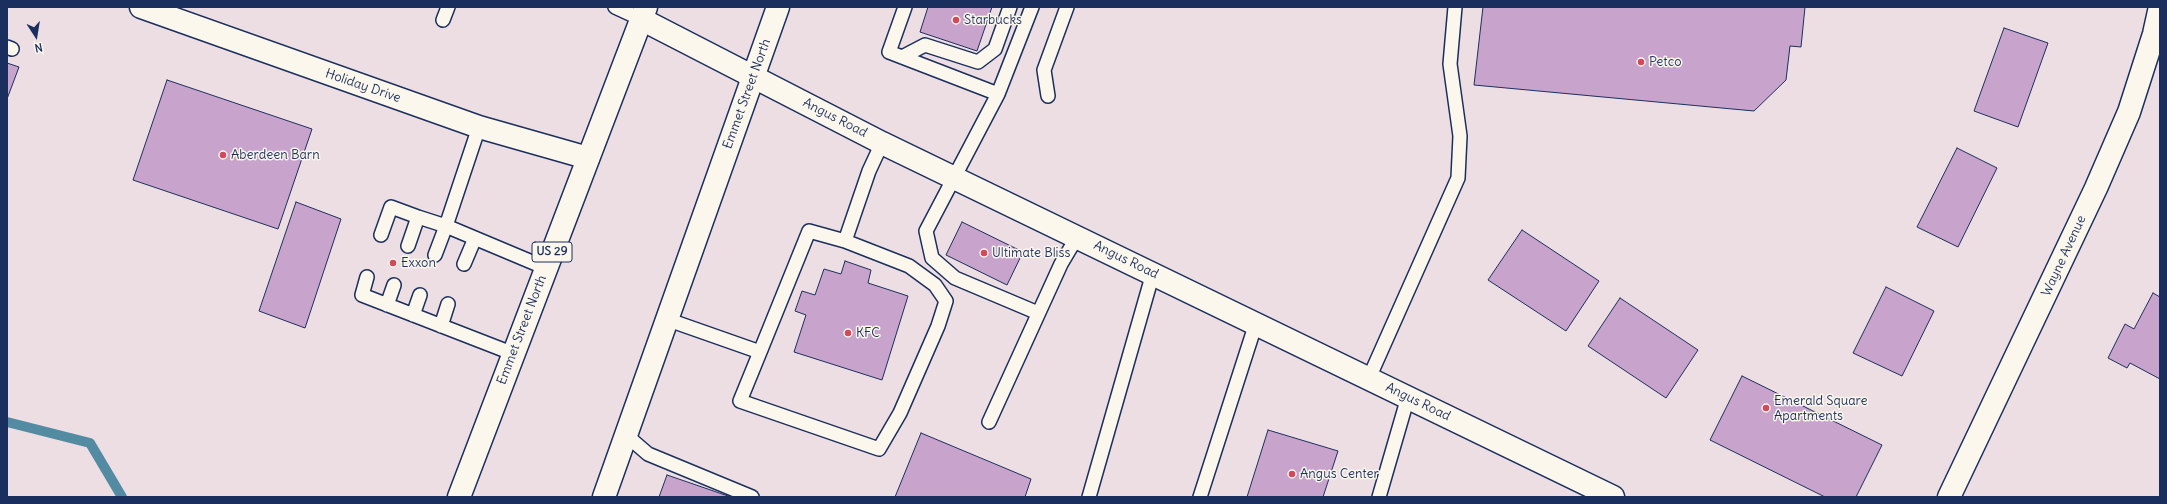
<!DOCTYPE html>
<html>
<head>
<meta charset="utf-8">
<style>
	body { margin:0 }
	#map { position:relative; width:2167px; height:504px; overflow:hidden; background:#ecdee2; font-family:Delius,sans-serif }
	canvas { display:block }
	.frame { position:absolute; inset:0; border:8px solid #1b2f5e; pointer-events:none }
	.north { position:absolute; left:16px; top:16px; width:40px; height:40px; -webkit-text-stroke:3px #fbf7ec; paint-order:stroke; rotate:168deg; font-size:11px; font-weight:700; line-height:16px; text-align:center; color:#1b2f5e }
	.north::after { content:''; display:block; margin:auto; width:14px; height:18px; background:#1b2f5e; clip-path:polygon(50% 0,100% 100%,50% 72%,0 100%) }
</style>
</head>
<body>
<div id="map">
<canvas width="2167" height="504"></canvas>
<div class="frame"></div>
<div class="north">N</div>
</div>
<script>
const ctx = document.querySelector('canvas').getContext('2d');
ctx.lineJoin = 'round';
function shape(rows) {
  const path = new Path2D();
  for (const r of rows) {
    path.moveTo(r[0], r[1]);
    for (let i = 2; i < r.length; i += 2) path.lineTo(r[i], r[i + 1]);
  }
  return path;
}
function trace(path, color, width, dash) {
  ctx.strokeStyle = color;
  ctx.lineWidth = width;
  ctx.lineCap = dash ? 'butt' : 'round';
  ctx.setLineDash(dash || []);
  ctx.stroke(path);
}
function paint(path, color) {
  ctx.fillStyle = color;
  ctx.fill(path, 'evenodd');
}
function drawText(font, color, halo, rows, align = 'center') {
  ctx.font = font + ' Delius,sans-serif';
  ctx.lineWidth = 3;
  ctx.setLineDash([]);
  ctx.textBaseline = 'middle';
  ctx.strokeStyle = halo;
  ctx.fillStyle = color;
  for (const [text, x, y, turn = 0] of rows) {
    ctx.save();
    ctx.translate(x, y);
    ctx.rotate((+turn || 0) * Math.PI / 180);
    ctx.textAlign = isNaN(turn) ? turn : align;
    if (halo) ctx.strokeText(text, 0, 0);
    ctx.fillText(text, 0, 0);
    ctx.restore();
  }
}
const stream = shape([
	[7,422,90,443,122,497]
]);
const building = shape([
	[928,7,992,7,977,51,920,32,928,7],
	[1483,7,1805,7,1801,47,1790,46,1786,80,1754,111,1474,85,1483,7],
	[2004,28,2048,43,2018,127,1974,111,2004,28],
	[7,63,19,67,7,99,7,63],
	[167,80,312,129,278,229,133,180,167,80],
	[1957,148,1997,168,1958,247,1917,227,1957,148],
	[296,202,341,219,305,328,259,311,296,202],
	[962,222,1023,252,1007,285,946,255,962,222],
	[1522,230,1599,281,1566,331,1488,280,1522,230],
	[845,261,871,270,868,283,908,296,882,380,794,352,806,315,795,311,802,291,815,295,824,269,841,274,845,261],
	[1886,287,1934,311,1902,376,1853,353,1886,287],
	[2153,293,2160,297,2160,379,2130,363,2127,368,2108,358,2125,324,2134,329,2153,293],
	[1620,298,1698,350,1666,398,1588,346,1620,298],
	[1742,376,1882,445,1856,497,1825,497,1710,440,1742,376],
	[1268,430,1338,451,1323,497,1247,497,1268,430],
	[921,433,1031,479,1025,497,895,497,921,433],
	[667,475,731,497,659,497,667,475]
]);
const service = shape([
	[615,7,641,19],
	[905,7,889,52,998,94],
	[1032,7,998,94,926,231,932,258,955,278,1038,313],
	[443,20,448,7],
	[7,47,12,49],
	[902,57,925,45,978,62,995,49,1010,7],
	[1048,96,1044,70,1067,7],
	[479,127,446,226,546,268],
	[381,235,391,207,418,217],
	[408,246,418,217,446,226,435,255],
	[464,264,475,238],
	[367,277,362,295,514,354],
	[387,305,394,285],
	[413,315,420,295],
	[666,319,760,352,809,231,845,241,869,171,882,143],
	[441,326,448,304],
	[760,352,740,401,879,449,900,413,938,326,946,301,935,285,909,266,845,241],
	[1369,378,1458,178,1460,136,1450,64,1455,7],
	[989,422,1061,264,1077,237],
	[626,435,648,454,752,497],
	[1089,497,1153,273],
	[1200,497,1256,323],
	[1379,497,1408,397]
]);
const minor = shape([
	[141,7,479,127,588,158],
	[641,19,882,143,1613,497],
	[1949,497,2096,188,2129,112,2154,34,2160,7]
]);
const trunk = shape([
	[459,497,646,7],
	[604,497,778,7]
]);
const markers = [
	[956,20,4,"#d1495b"],
	[1641,62,4,"#d1495b"],
	[223,155,4,"#d1495b"],
	[984,253,4,"#d1495b"],
	[393,263,4,"#d1495b"],
	[848,333,4,"#d1495b"],
	[1766,408,4,"#d1495b"],
	[1292,474,4,"#d1495b"]
];
const shields = [
	[552,252,40]
];
const shieldNames = [
	["US 29",552,252]
];
const poiNames = [
	["Starbucks",964,20],
	["Petco",1649,62],
	["Aberdeen Barn",231,155],
	["Ultimate Bliss",992,253],
	["Exxon",401,263],
	["KFC",856,333],
	["Emerald Square",1774,401],
	["Apartments",1774,416],
	["Angus Center",1300,474]
];
const streetNames = [
	["Holiday Drive",363,86,19],
	["Emmet Street North",747,94,-70],
	["Angus Road",835,118,27],
	["Wayne Avenue",2064,256,-65],
	["Angus Road",1126,260,26],
	["Emmet Street North",522,330,-69],
	["Angus Road",1418,402,26]
];
trace(stream, '#538ba3', 10);
paint(building, '#c8a3cc');
trace(building, '#1b2f5e', 1);
trace(service, '#1b2f5e', 16);
trace(minor, '#1b2f5e', 25);
trace(trunk, '#1b2f5e', 25);
trace(service, '#fbf7ec', 13);
trace(minor, '#fbf7ec', 22);
trace(trunk, '#fbf7ec', 22);
for (const [x, y, r, color] of markers) {
  const dot = new Path2D();
  dot.arc(x, y, r, 0, 2 * Math.PI);
  ctx.fillStyle = color;
  ctx.fill(dot);
  trace(dot, '#fbf7ec', 1.5);
}
for (const [x, y, w] of shields) {
  const box = new Path2D();
  box.roundRect(x - w / 2, y - 10, w, 20, 3);
  ctx.fillStyle = '#fbf7ec';
  ctx.fill(box);
  trace(box, '#1b2f5e', 1);
}
drawText('bold 12px', '#1b2f5e', null, shieldNames);
drawText('13px', '#1b2f5e', '#fbf7ec', poiNames, 'left');
drawText('13px', '#1b2f5e', '#fbf7ec', streetNames);
</script>
</body>
</html>
